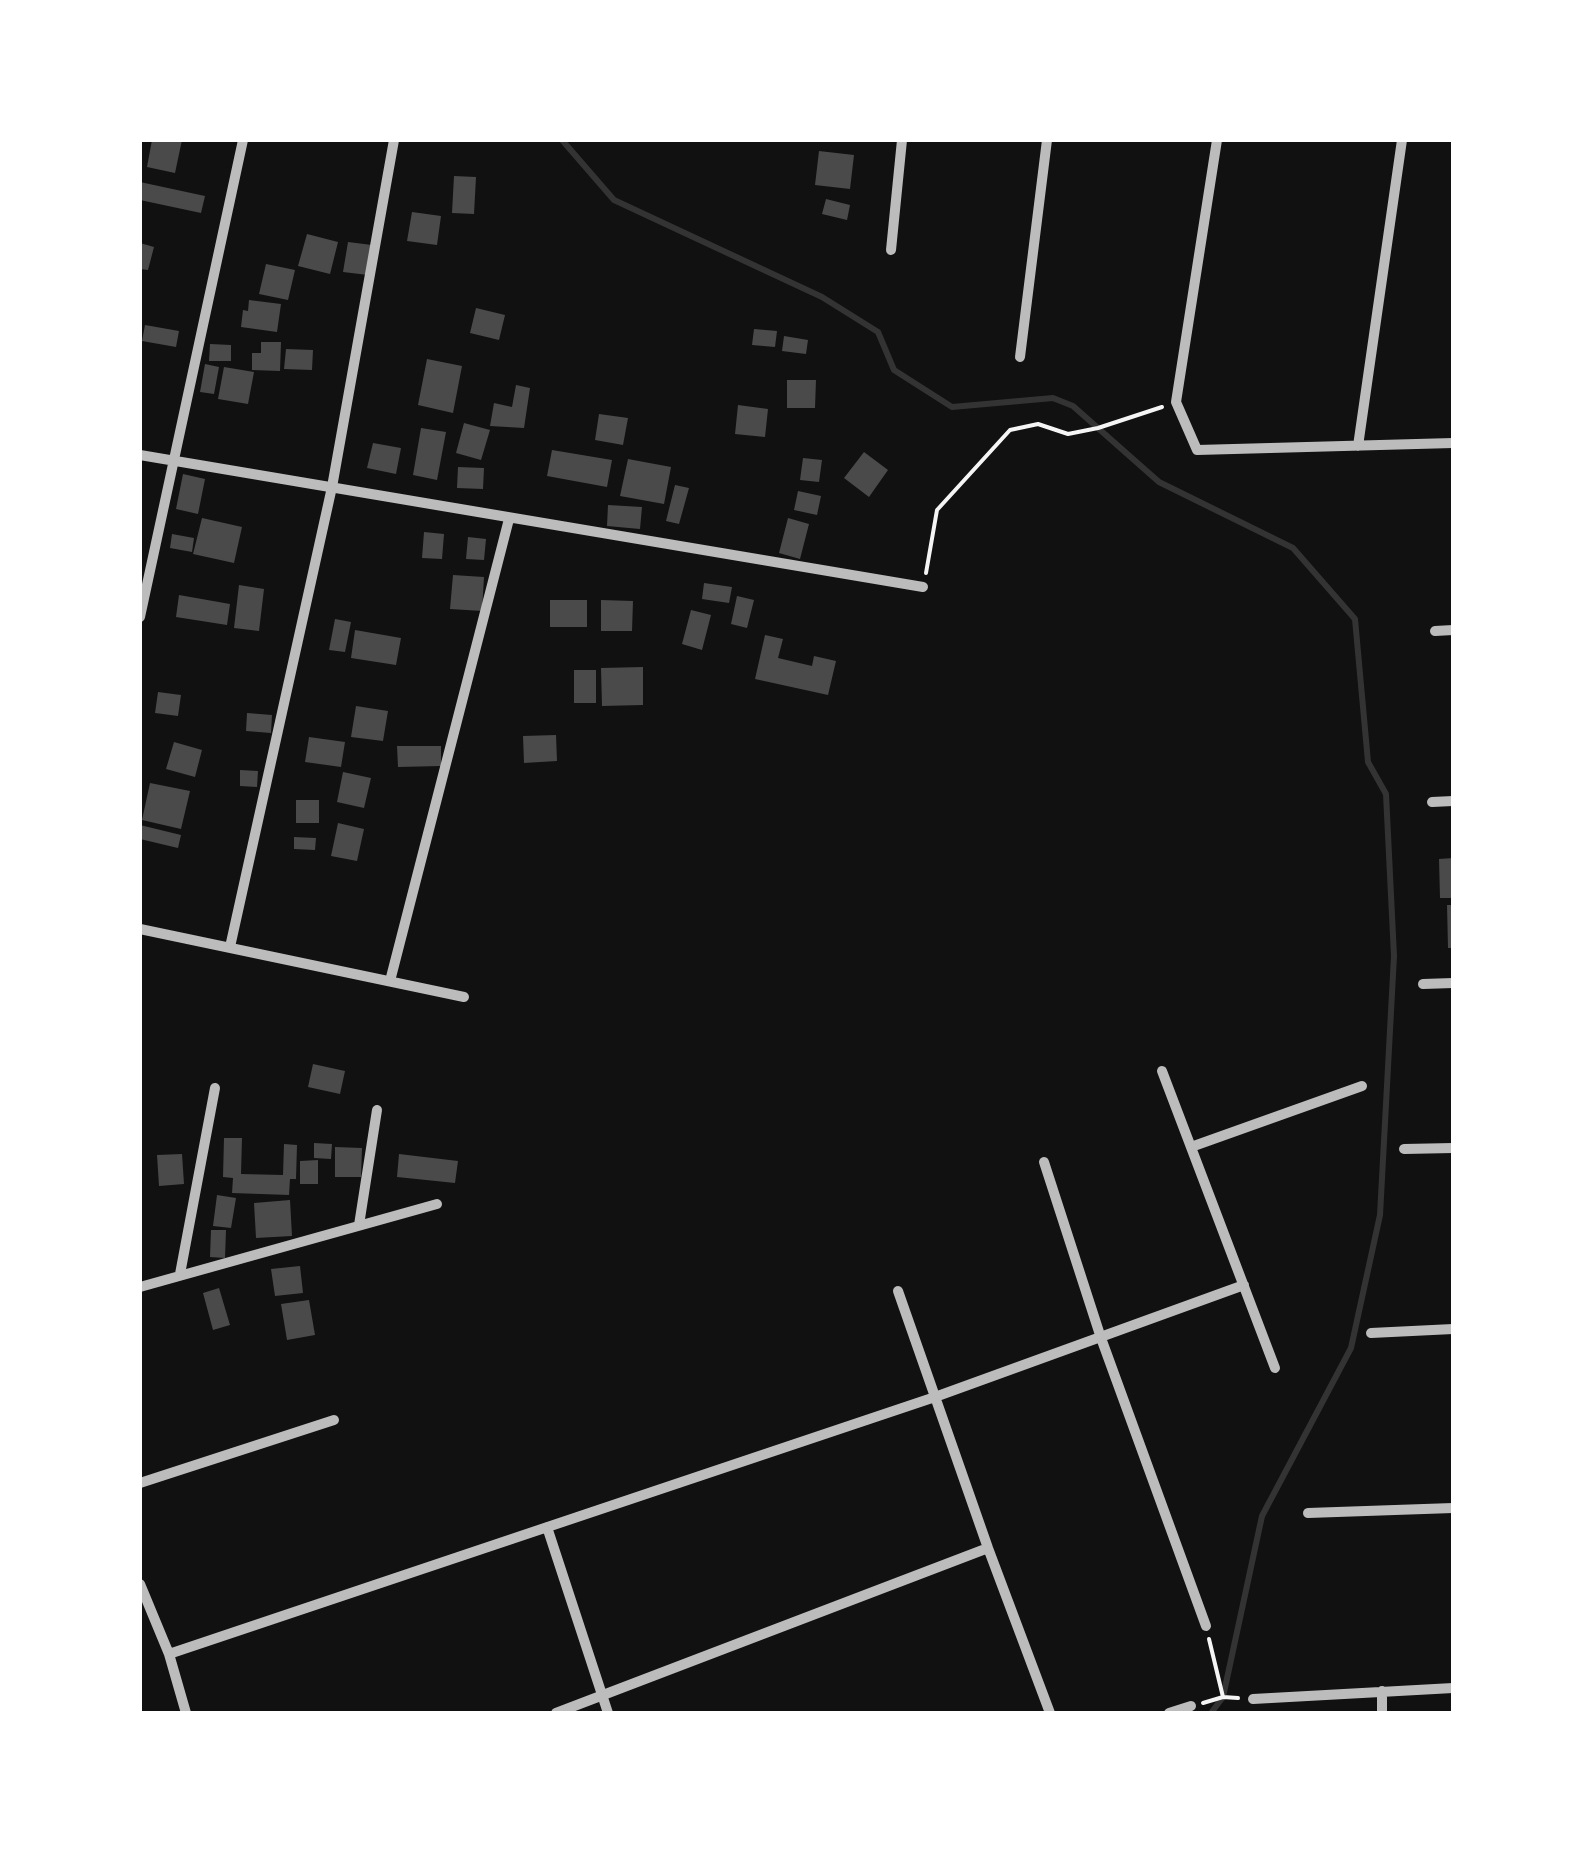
<!DOCTYPE html>
<html>
<head>
<meta charset="utf-8">
<style>
	body { margin:0 }
	#map { position:relative; width:1593px; height:1853px; overflow:hidden; background:#111; font-family:"Titillium Web",sans-serif }
	canvas { display:block }
	.frame { position:absolute; inset:0; border:142px solid #fff; pointer-events:none }
</style>
</head>
<body>
<div id="map">
<canvas width="1593" height="1853"></canvas>
<div class="frame"></div>
</div>
<script>
const ctx = document.querySelector('canvas').getContext('2d');
ctx.lineJoin = 'round';
function shape(rows) {
  const path = new Path2D();
  for (const r of rows) {
    path.moveTo(r[0], r[1]);
    for (let i = 2; i < r.length; i += 2) path.lineTo(r[i], r[i + 1]);
  }
  return path;
}
function trace(path, color, width, dash) {
  ctx.strokeStyle = color;
  ctx.lineWidth = width;
  ctx.lineCap = dash ? 'butt' : 'round';
  ctx.setLineDash(dash || []);
  ctx.stroke(path);
}
function paint(path, color) {
  ctx.fillStyle = color;
  ctx.fill(path, 'evenodd');
}
const stream = shape([
	[562,140,614,200,822,297,878,332,894,370,952,407,1053,398,1073,406,1159,482,1293,548,1355,619,1368,762,1386,794,1394,956,1380,1215,1351,1348,1262,1516,1223,1697,1211,1713]
]);
const building = shape([
	[152,140,182,140,175,173,147,167],
	[819,151,854,155,850,189,815,185],
	[454,176,476,177,474,214,452,213],
	[140,182,205,196,201,213,140,200],
	[826,199,850,205,847,220,822,214],
	[412,212,441,216,437,245,407,241],
	[307,234,338,242,330,274,298,266],
	[348,242,372,245,368,275,343,272],
	[140,243,154,247,148,270,140,269],
	[266,264,295,270,288,300,259,294],
	[249,300,281,304,277,332,241,327,243,310,248,311],
	[476,308,505,315,499,340,470,333],
	[145,325,179,331,176,347,142,341],
	[754,329,777,331,775,347,752,345],
	[784,336,808,340,806,354,782,351],
	[261,342,281,342,280,371,252,370,252,353,261,353],
	[210,344,231,345,231,361,209,361],
	[286,349,313,350,312,370,284,369],
	[427,359,462,366,453,413,418,405],
	[205,364,219,367,214,394,200,392],
	[224,367,254,372,248,404,218,399],
	[787,380,816,380,815,408,787,408],
	[516,385,530,388,524,428,490,426,494,403,512,407],
	[738,405,768,409,765,437,735,434],
	[599,414,628,418,623,445,595,440],
	[464,423,490,430,481,460,456,453],
	[421,428,446,432,437,480,413,475],
	[373,443,401,448,396,474,367,468],
	[552,450,612,460,607,487,547,476],
	[864,452,888,470,869,497,844,478],
	[803,458,822,460,819,482,800,480],
	[628,459,671,467,664,504,620,496],
	[458,467,484,468,483,489,457,488],
	[183,474,205,479,198,514,176,509],
	[675,485,689,488,679,524,666,521],
	[798,491,821,496,817,515,794,510],
	[608,505,642,507,640,529,607,526],
	[202,518,242,527,234,563,193,554],
	[788,518,809,524,800,559,779,553],
	[424,532,444,534,442,559,422,558],
	[172,534,194,538,192,552,170,548],
	[468,537,486,539,484,560,466,559],
	[453,575,484,577,482,611,450,609],
	[704,583,732,587,729,603,702,599],
	[239,585,264,589,259,631,234,628],
	[179,595,230,604,227,625,176,617],
	[737,596,754,600,747,628,731,624],
	[550,600,587,600,587,627,550,627],
	[601,600,633,601,632,631,601,631],
	[691,610,711,615,702,650,682,644],
	[335,619,351,622,345,652,329,650],
	[355,630,401,638,396,665,351,658],
	[765,635,783,639,778,658,812,666,814,656,836,661,828,695,755,679],
	[643,667,643,705,602,706,601,668],
	[574,670,596,670,596,703,574,703],
	[158,692,181,695,178,716,155,713],
	[356,706,388,711,383,741,351,737],
	[247,713,272,715,271,733,246,731],
	[556,735,557,761,524,763,523,736],
	[309,737,345,742,341,767,305,762],
	[174,742,202,750,195,777,166,769],
	[397,746,441,746,441,766,398,767],
	[240,770,258,771,257,787,240,786],
	[343,772,371,778,364,808,337,802],
	[150,783,190,791,181,829,142,820],
	[296,800,319,800,319,823,296,823],
	[338,823,364,829,357,861,331,856],
	[140,825,181,835,178,848,140,839],
	[294,837,316,838,315,850,294,849],
	[1453,858,1453,898,1440,898,1439,859],
	[1447,905,1453,905,1453,948,1448,948],
	[313,1064,345,1071,340,1094,308,1087],
	[224,1138,242,1138,241,1174,283,1175,284,1144,297,1145,296,1179,290,1179,289,1195,232,1193,233,1178,223,1177],
	[314,1143,332,1144,331,1159,314,1158],
	[335,1147,362,1148,361,1177,335,1177],
	[182,1154,184,1184,159,1186,157,1155],
	[399,1154,458,1161,455,1183,397,1177],
	[318,1160,318,1184,300,1184,300,1161],
	[217,1195,236,1198,231,1228,213,1226],
	[290,1200,292,1236,256,1238,254,1203],
	[211,1230,226,1230,225,1258,210,1257],
	[300,1266,303,1293,275,1296,271,1269],
	[219,1288,230,1325,213,1330,203,1293],
	[309,1300,315,1335,287,1340,281,1304]
]);
const path = shape([
	[926,573,937,510,1010,430,1038,424,1068,434,1098,428,1162,407],
	[1209,1639,1223,1697],
	[1203,1703,1223,1697,1238,1698]
]);
const minor = shape([
	[1217,140,1176,402,1197,450,1453,443],
	[891,250,902,140],
	[1020,357,1047,140],
	[1358,446,1402,140],
	[140,455,923,587],
	[140,617,243,140],
	[1435,631,1453,630],
	[1432,802,1453,801],
	[140,929,464,997],
	[230,947,332,487,394,140],
	[390,981,509,519],
	[1423,984,1453,983],
	[1162,1071,1275,1368],
	[1191,1147,1362,1086],
	[1404,1149,1453,1148],
	[1044,1162,1101,1338,1206,1626],
	[359,1225,377,1110],
	[180,1274,215,1088],
	[140,1287,437,1204],
	[898,1291,988,1548,1050,1713],
	[1371,1333,1453,1329],
	[140,1483,334,1420],
	[1308,1513,1453,1508],
	[547,1527,608,1713],
	[140,1584,169,1654,186,1713],
	[169,1654,935,1397,1244,1285],
	[1253,1699,1453,1688],
	[556,1713,988,1548],
	[1169,1713,1191,1706],
	[1382,1713,1382,1691]
]);
trace(stream, '#333', 6);
paint(building, '#4a4a4a');
trace(path, '#f5f5f5', 4);
trace(minor, '#bcbcbc', 10);
</script>
</body>
</html>
